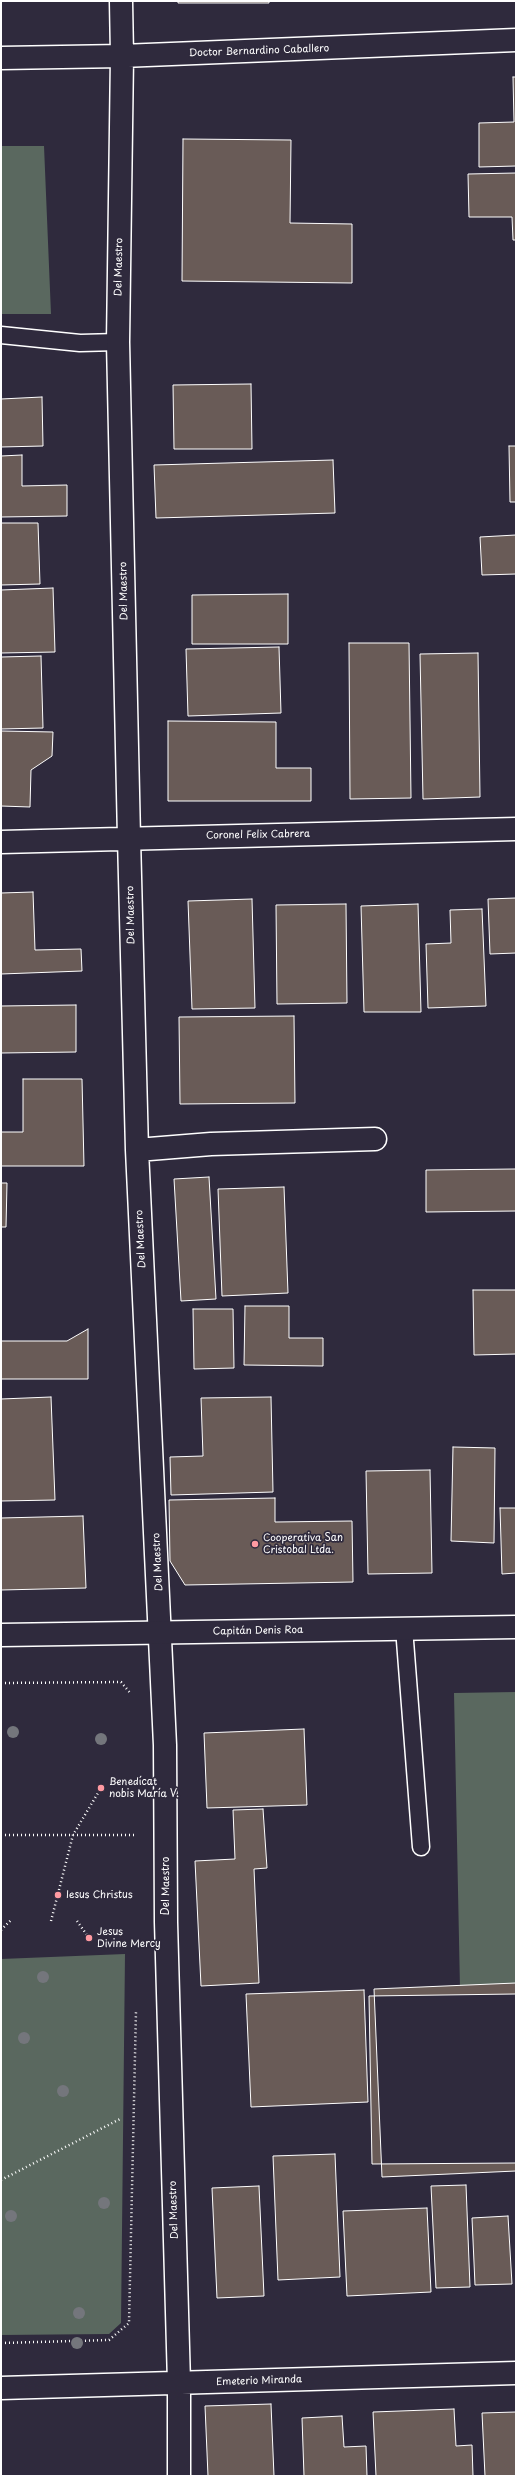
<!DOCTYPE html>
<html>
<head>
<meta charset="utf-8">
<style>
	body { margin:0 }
	#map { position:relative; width:517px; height:2477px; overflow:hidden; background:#2f2a3d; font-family:"Playpen Sans",sans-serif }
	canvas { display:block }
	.frame { position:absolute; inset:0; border:2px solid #fff; pointer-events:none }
</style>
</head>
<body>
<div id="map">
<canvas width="517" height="2477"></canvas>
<div class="frame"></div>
</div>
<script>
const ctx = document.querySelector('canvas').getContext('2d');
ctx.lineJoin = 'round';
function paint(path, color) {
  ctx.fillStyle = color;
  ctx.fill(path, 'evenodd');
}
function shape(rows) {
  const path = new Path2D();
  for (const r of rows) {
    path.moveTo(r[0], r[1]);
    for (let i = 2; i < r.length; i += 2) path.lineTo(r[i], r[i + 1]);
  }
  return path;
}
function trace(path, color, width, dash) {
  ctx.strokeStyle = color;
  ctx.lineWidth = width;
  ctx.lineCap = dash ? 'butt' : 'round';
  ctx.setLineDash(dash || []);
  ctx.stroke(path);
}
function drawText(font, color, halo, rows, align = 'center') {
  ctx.font = font + ' "Playpen Sans",sans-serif';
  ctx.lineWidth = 3.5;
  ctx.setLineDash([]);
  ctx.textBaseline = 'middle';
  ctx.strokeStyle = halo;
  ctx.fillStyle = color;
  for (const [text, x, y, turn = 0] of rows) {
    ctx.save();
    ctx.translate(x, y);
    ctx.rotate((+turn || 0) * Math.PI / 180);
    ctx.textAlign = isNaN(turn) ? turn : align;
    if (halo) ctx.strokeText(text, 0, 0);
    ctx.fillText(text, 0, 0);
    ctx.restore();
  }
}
const green = shape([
	[1,146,44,146,51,314,1,314],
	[516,1692,516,1988,460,1989,454,1693],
	[125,1954,121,2323,109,2334,1,2335,1,1959]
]);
const building = shape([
	[178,1,269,1,269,3,178,3,178,1],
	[513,77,516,77,516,166,479,167,479,123,514,122,513,77],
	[183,139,291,140,290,223,352,224,352,283,182,281,183,139],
	[516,173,516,240,513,240,512,217,469,217,468,174,516,173],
	[251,384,252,449,174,449,173,385,251,384],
	[42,397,43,446,1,447,1,399,42,397],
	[509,446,516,446,516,502,510,502,509,446],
	[22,455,22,486,67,485,67,516,1,517,1,456,22,455],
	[333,460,335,513,156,518,154,465,333,460],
	[1,523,38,523,40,584,1,585,1,523],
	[516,535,516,574,482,575,480,537,516,535],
	[53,588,55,652,1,653,1,590,53,588],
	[288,594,288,644,192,644,192,595,288,594],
	[349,643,409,643,411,798,350,799,349,643],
	[279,647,281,713,188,716,186,649,279,647],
	[478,653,480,797,423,799,420,654,478,653],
	[41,656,43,728,1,729,1,657,41,656],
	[168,721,276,722,276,768,311,768,311,801,168,801,168,721],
	[1,731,53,732,52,756,31,770,30,807,1,806,1,731],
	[33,892,35,950,81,949,82,971,1,974,1,893,33,892],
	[516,898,516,953,490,954,488,899,516,898],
	[252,899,255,1008,192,1009,188,901,252,899],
	[346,904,347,1003,277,1004,276,905,346,904],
	[418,904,421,1012,364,1012,361,906,418,904],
	[482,909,486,1006,428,1008,426,944,451,943,450,910,482,909],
	[76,1005,76,1052,1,1053,1,1006,76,1005],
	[294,1016,295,1103,180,1104,179,1017,294,1016],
	[23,1079,82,1079,84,1166,1,1166,1,1132,23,1132,23,1079],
	[516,1169,516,1211,426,1212,426,1170,516,1169],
	[209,1177,216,1299,181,1301,174,1179,209,1177],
	[1,1183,7,1183,6,1227,1,1227,1,1183],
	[284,1187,288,1293,222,1296,218,1189,284,1187],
	[473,1290,516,1290,516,1354,474,1355,473,1290],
	[245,1306,289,1306,289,1338,323,1338,323,1366,244,1365,245,1306],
	[193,1309,233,1309,234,1368,194,1369,193,1309],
	[88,1329,88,1379,1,1379,1,1341,67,1341,88,1329],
	[51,1397,55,1500,1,1501,1,1399,51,1397],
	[271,1397,273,1492,171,1495,170,1457,203,1456,201,1398,271,1397],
	[453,1447,495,1448,494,1543,451,1541,453,1447],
	[430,1470,432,1573,368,1574,366,1471,430,1470],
	[275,1498,275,1522,352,1521,353,1582,185,1585,170,1561,169,1500,275,1498],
	[500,1508,516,1508,516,1573,502,1574,500,1508],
	[83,1516,86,1588,1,1590,1,1518,83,1516],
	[304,1729,307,1805,207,1808,204,1733,304,1729],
	[263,1809,267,1868,254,1869,259,1983,201,1986,195,1861,235,1859,233,1810,263,1809],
	[516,1983,516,2171,382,2177,374,1989,516,1983],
	[364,1990,368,2102,251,2107,246,1994,364,1990],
	[516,1994,516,2163,372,2164,369,1996,516,1994],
	[335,2154,340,2277,278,2280,273,2156,335,2154],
	[466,2185,470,2287,436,2288,431,2186,466,2185],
	[259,2186,264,2296,217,2298,212,2188,259,2186],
	[427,2208,431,2292,347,2296,343,2211,427,2208],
	[508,2216,512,2284,475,2285,472,2218,508,2216],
	[271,2404,274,2476,208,2476,205,2406,271,2404],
	[454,2409,456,2446,472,2445,473,2476,376,2476,373,2412,454,2409],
	[516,2412,516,2476,485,2476,482,2413,516,2412],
	[342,2416,344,2447,366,2446,367,2476,304,2476,302,2418,342,2416]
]);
const path = shape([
	[1,1683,121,1682,131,1694],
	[1,1835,135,1835],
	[51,1921,73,1835,101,1788],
	[77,1921,89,1938],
	[1,1930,11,1920],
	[1,2180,122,2118],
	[1,2343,109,2340,129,2323,136,2011]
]);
const service = shape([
	[1,335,80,343,118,342],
	[404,1628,421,1847]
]);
const minor = shape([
	[121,1,122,56,118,342,129,838,137,1150,165,1745,166,1922,179,2383,179,2476],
	[1,58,122,56,516,40],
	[1,842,516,829],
	[137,1150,211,1144,375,1139],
	[1,2388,516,2373]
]);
const secondary = shape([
	[1,1635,516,1627]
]);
const trees = [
	[13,1732],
	[101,1739],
	[43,1977],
	[24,2038],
	[63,2091],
	[104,2203],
	[11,2216],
	[79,2313],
	[77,2343]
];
const markers = [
	[255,1544,4,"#ff9aa2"],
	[101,1788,4,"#ff9aa2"],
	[58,1895,4,"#ff9aa2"],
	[89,1938,4,"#ff9aa2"]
];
const streetNames = [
	["Doctor Bernardino Caballero",259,51,-2],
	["Del Maestro",119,267,-89],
	["Del Maestro",124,591,-91],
	["Coronel Felix Cabrera",258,835,-1],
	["Del Maestro",131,915,-91],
	["Del Maestro",141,1239,-93],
	["Del Maestro",158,1562,-93],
	["Capitán Denis Roa",258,1631,-1],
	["Del Maestro",166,1886,-90],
	["Del Maestro",174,2210,-92],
	["Emeterio Miranda",259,2381,-2]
];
const poiNames = [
	["Cooperativa San",263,1538],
	["Cristobal Ltda.",263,1550],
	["Benedícat",109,1782],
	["nobis María V.",109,1794],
	["Iesus Christus",66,1895],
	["Jesus",97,1932],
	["Divine Mercy",97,1944]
];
paint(green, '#5a685f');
paint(building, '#695b57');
trace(building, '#fff', 1);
trace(service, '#fff', 19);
trace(minor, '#fff', 25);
trace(secondary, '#fff', 25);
trace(path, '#fff', 2.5, [1, 3]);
trace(service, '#2f2a3d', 16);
trace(minor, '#2f2a3d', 22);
trace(secondary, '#2f2a3d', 22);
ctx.fillStyle = '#74767c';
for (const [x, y] of trees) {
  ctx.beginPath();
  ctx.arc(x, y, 6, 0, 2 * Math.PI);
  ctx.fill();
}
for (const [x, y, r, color] of markers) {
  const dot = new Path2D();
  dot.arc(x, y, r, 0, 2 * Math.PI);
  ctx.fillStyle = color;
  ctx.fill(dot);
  trace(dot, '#2f2a3d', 1.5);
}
drawText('10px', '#fff', '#2f2a3d', streetNames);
drawText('10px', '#fff', '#2f2a3d', poiNames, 'left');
</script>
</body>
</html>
